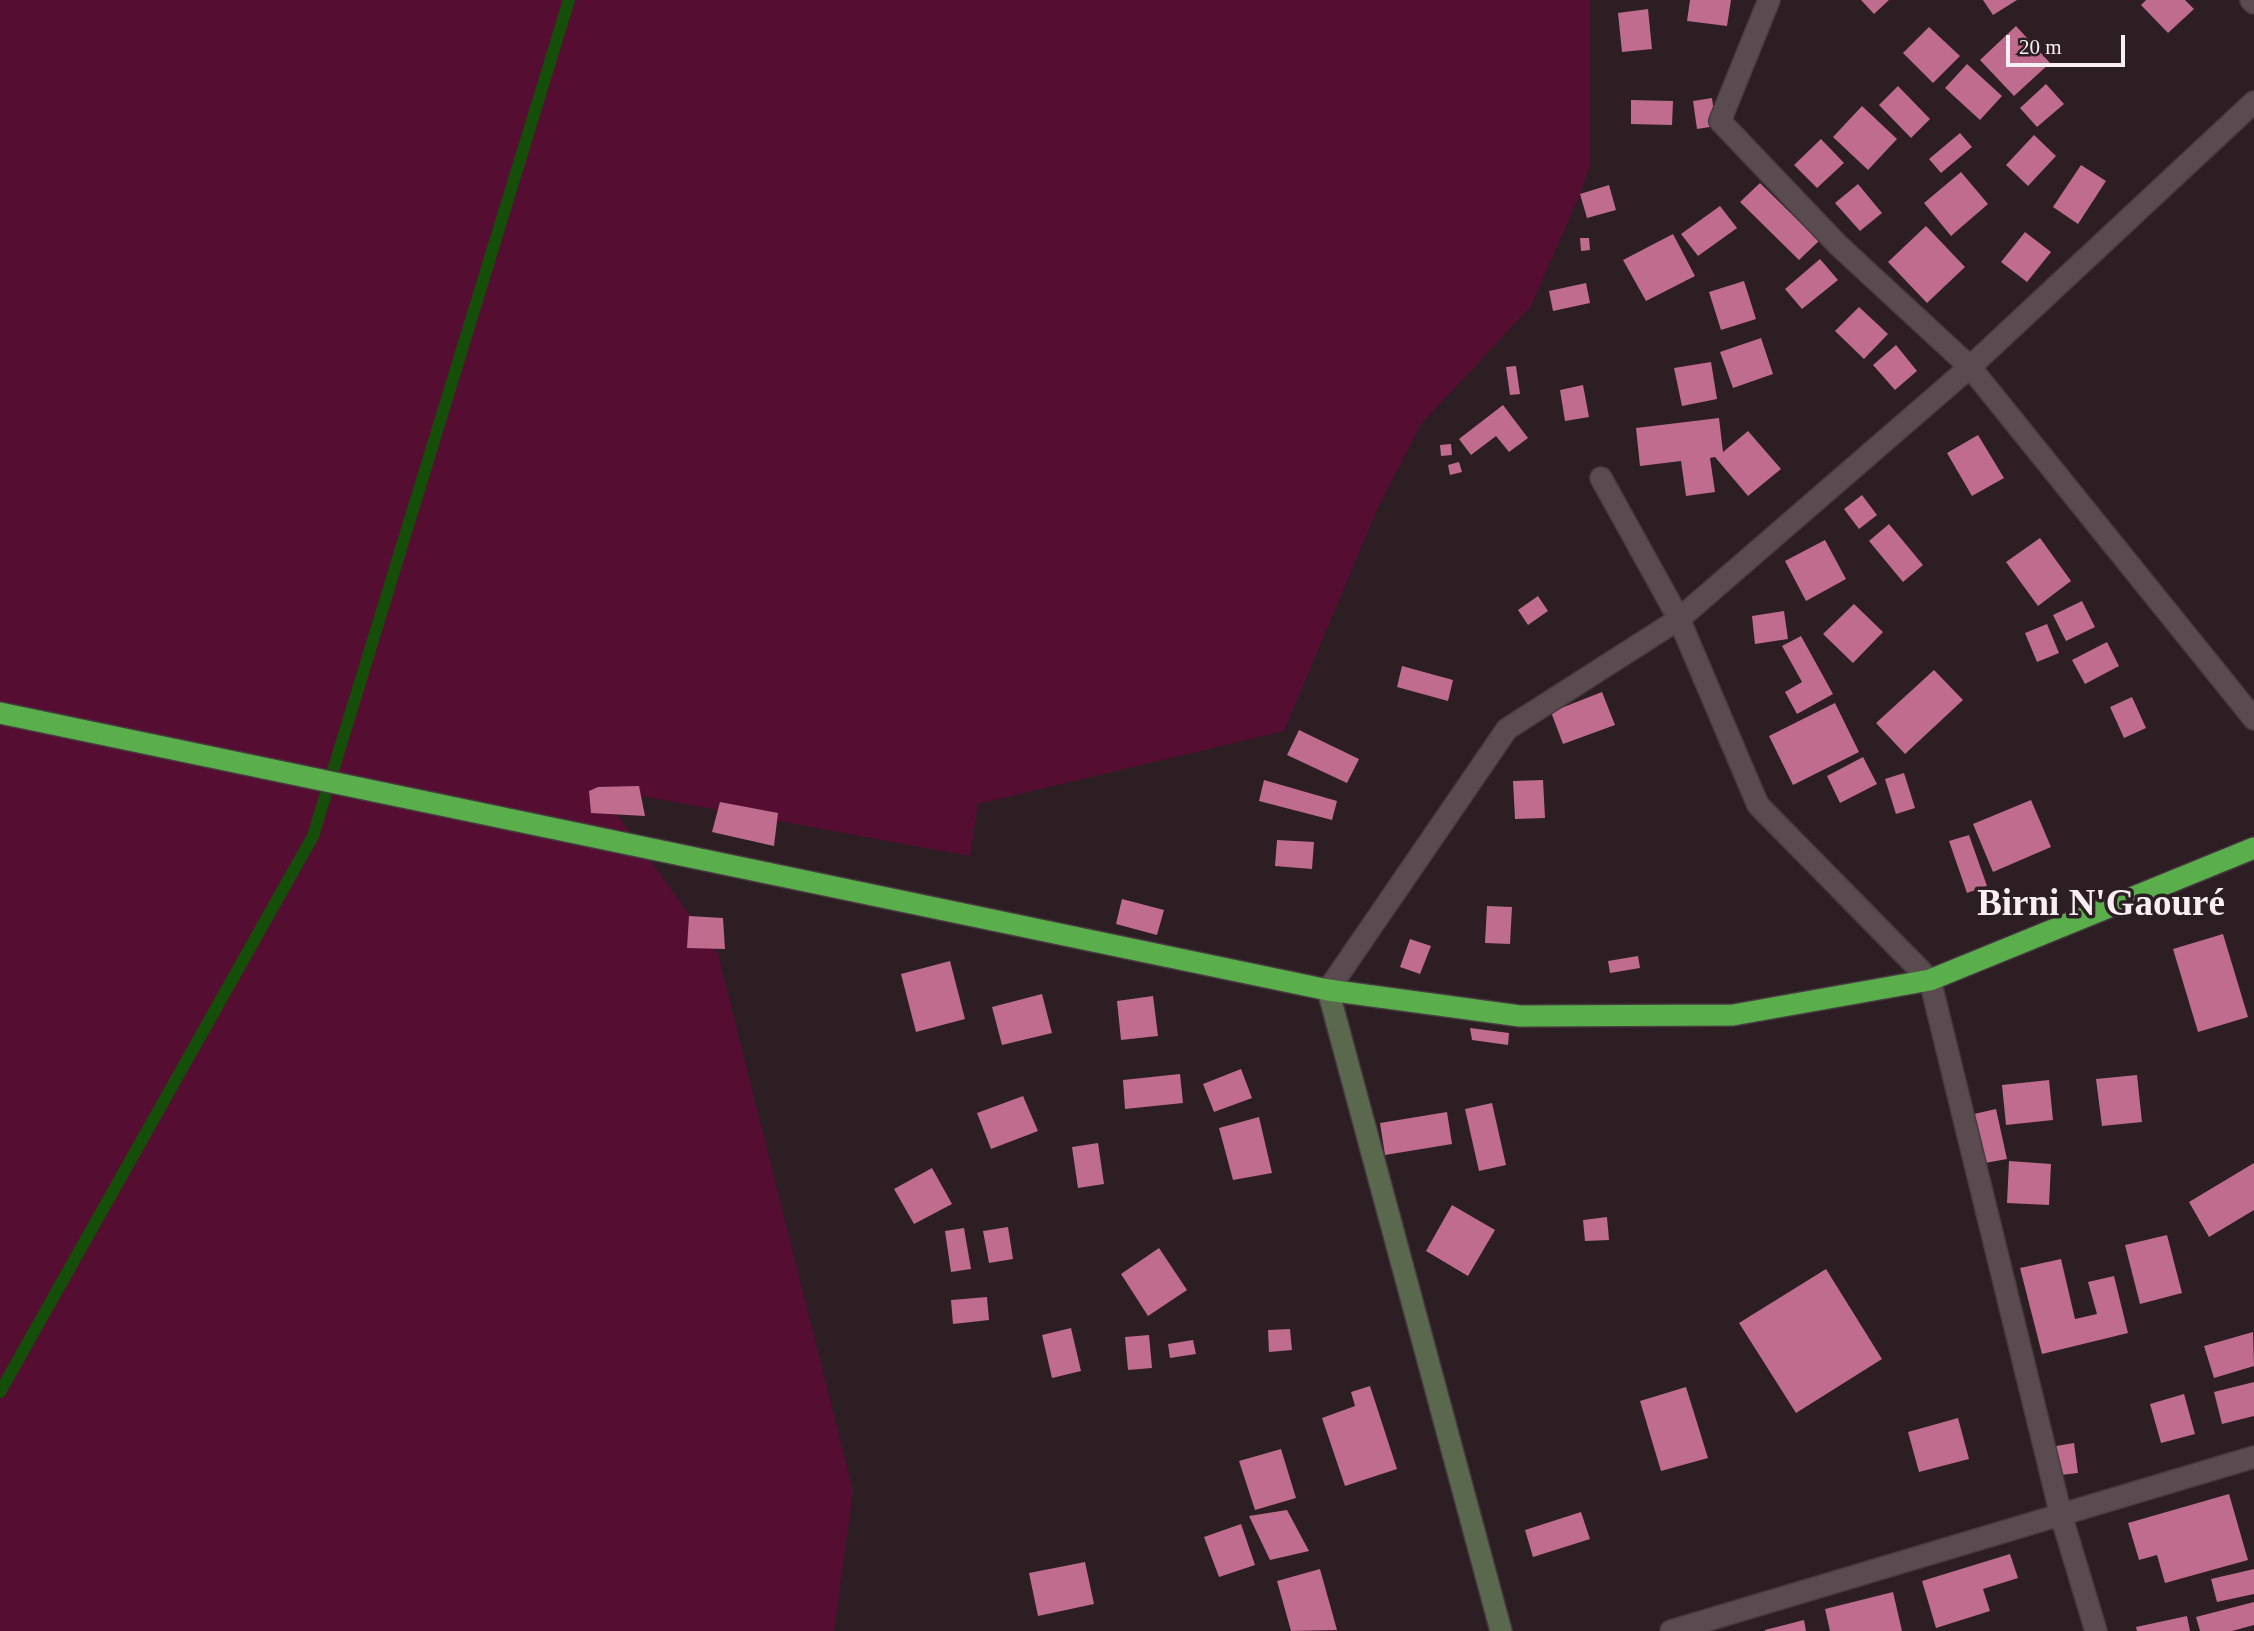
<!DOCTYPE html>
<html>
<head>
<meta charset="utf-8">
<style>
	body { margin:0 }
	#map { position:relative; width:2254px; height:1631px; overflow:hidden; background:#2c1e23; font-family:Georgia,serif }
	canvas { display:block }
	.scale { position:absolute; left:2006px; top:35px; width:119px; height:32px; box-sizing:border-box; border:4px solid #faf0f4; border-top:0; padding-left:9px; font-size:21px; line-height:24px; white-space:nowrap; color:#faf0f4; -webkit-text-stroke:5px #2c1e23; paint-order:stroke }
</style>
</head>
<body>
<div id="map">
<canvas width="2254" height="1631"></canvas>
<div class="scale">20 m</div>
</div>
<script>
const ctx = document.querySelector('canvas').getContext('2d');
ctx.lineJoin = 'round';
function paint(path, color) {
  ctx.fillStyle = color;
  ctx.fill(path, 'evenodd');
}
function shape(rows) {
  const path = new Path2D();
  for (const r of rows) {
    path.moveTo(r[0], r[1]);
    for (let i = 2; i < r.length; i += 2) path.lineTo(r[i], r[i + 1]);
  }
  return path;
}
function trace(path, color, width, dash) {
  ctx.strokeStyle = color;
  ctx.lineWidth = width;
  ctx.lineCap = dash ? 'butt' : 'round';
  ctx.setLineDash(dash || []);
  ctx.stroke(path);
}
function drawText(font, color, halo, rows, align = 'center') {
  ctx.font = font + ' Georgia,serif';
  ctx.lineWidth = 7;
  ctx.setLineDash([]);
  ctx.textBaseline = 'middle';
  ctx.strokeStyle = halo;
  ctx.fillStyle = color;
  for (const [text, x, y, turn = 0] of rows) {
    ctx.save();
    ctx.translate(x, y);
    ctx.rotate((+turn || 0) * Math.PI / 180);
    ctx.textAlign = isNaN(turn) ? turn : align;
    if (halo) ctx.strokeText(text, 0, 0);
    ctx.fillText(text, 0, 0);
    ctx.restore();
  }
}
const green = shape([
	[0,0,1590,0,1590,166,1580,194,1531,306,1421,424,1377,510,1284,731,978,804,970,856,598,788,718,954,853,1491,834,1631,0,1631]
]);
const stream = shape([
	[0,1392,313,836,569,0]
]);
const building = shape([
	[1690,0,1731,0,1727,26,1687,21],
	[1861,0,1889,0,1874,14],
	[1983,0,2017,0,1993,15],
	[2146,0,2185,0,2194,9,2168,33,2141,5],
	[1648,9,1652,49,1622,52,1618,13],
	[2016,26,2050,63,2014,96,1980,60],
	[1929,27,1960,56,1933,83,1903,53],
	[1967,64,2002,96,1980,120,1945,88],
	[2046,84,2064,104,2037,127,2020,108],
	[1898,86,1930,119,1911,138,1879,105],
	[1712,98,1716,126,1697,129,1693,101],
	[1631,100,1673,101,1672,125,1631,124],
	[1862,106,1897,139,1868,170,1833,137],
	[1960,133,1972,147,1941,173,1929,159],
	[2034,135,2056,156,2028,186,2006,165],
	[1821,139,1844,163,1817,188,1794,165],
	[2081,165,2106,181,2078,224,2053,207],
	[1961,172,1988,204,1951,236,1924,203],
	[1760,183,1819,241,1799,260,1740,202],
	[1858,184,1882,213,1860,231,1835,203],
	[1609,185,1616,210,1587,218,1580,194],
	[1720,206,1737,228,1698,256,1681,234],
	[1926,226,1965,267,1927,303,1888,262],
	[2025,232,2051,252,2027,282,2001,262],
	[1673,234,1695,276,1646,301,1623,260],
	[1580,238,1589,238,1590,250,1581,251],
	[1820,259,1838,280,1802,309,1785,289],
	[1744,281,1756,319,1721,330,1709,292],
	[1586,283,1590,303,1553,311,1549,291],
	[1859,307,1888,334,1864,359,1835,331],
	[1761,338,1773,374,1733,388,1720,352],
	[1896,345,1917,371,1895,390,1873,365],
	[1711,362,1717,399,1682,406,1674,368],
	[1516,366,1520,394,1510,395,1506,367],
	[1583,385,1589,417,1565,421,1560,390],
	[1503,405,1528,438,1509,452,1496,436,1471,455,1459,439],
	[1719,418,1723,452,1748,431,1781,469,1748,496,1715,457,1710,458,1715,492,1686,496,1681,461,1640,466,1636,428],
	[1978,435,2004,478,1972,496,1947,453],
	[1451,444,1452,455,1441,456,1440,445],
	[1459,462,1462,472,1450,475,1448,465],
	[1862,495,1877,515,1859,529,1844,509],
	[1889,524,1923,565,1903,582,1869,541],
	[2040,538,2071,581,2038,606,2006,562],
	[1825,540,1846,579,1806,601,1785,561],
	[1538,596,1548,611,1528,625,1518,610],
	[2082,601,2095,627,2066,641,2053,615],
	[1854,604,1883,632,1853,663,1823,634],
	[1784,611,1788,639,1755,644,1752,616],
	[2047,624,2059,653,2037,662,2025,633],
	[1801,636,1833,694,1797,714,1785,692,1802,682,1782,646],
	[2107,642,2119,666,2085,684,2072,660],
	[1402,666,1453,680,1448,701,1397,687],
	[1934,670,1963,700,1905,754,1876,723],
	[1602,692,1615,725,1563,744,1551,712],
	[2132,697,2146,728,2124,738,2110,707],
	[1835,703,1859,752,1793,785,1769,736],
	[1299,730,1359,759,1347,783,1287,755],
	[1863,757,1877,784,1840,803,1827,776],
	[1904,773,1915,808,1896,814,1885,779],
	[1264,780,1337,801,1332,820,1259,801],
	[1543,780,1545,818,1515,819,1513,781],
	[639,786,645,816,591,813,589,791,598,787],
	[2031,800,2051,847,1993,872,1973,824],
	[720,802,778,813,774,846,712,832],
	[1969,835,1987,886,1967,893,1949,841],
	[1277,840,1314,842,1312,869,1275,866],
	[1122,899,1164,910,1157,935,1116,924],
	[1487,906,1512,907,1510,944,1485,943],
	[689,916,723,918,725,949,687,948],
	[2223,934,2248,1017,2198,1032,2173,949],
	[1410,939,1431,946,1420,974,1400,967],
	[1638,956,1640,968,1610,973,1608,961],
	[950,961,965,1019,916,1032,901,974],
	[1042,994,1052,1033,1002,1045,992,1007],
	[1153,996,1158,1036,1121,1040,1117,1001],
	[1470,1028,1509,1033,1508,1045,1472,1040],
	[1241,1069,1252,1098,1214,1112,1203,1084],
	[1180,1074,1183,1103,1125,1109,1123,1080],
	[2137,1075,2142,1122,2102,1126,2096,1079],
	[2049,1080,2053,1120,2006,1125,2002,1085],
	[1023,1096,1038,1131,991,1149,977,1113],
	[1492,1103,1506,1165,1479,1171,1465,1109],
	[1996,1109,2007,1159,1985,1163,1974,1114],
	[1447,1112,1452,1144,1385,1155,1380,1123],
	[1259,1117,1272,1173,1233,1180,1219,1128],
	[1098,1143,1104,1184,1078,1188,1072,1147],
	[2009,1161,2051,1164,2049,1205,2007,1203],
	[2254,1163,2254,1210,2209,1237,2189,1202],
	[932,1168,952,1204,914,1224,894,1189],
	[1452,1205,1495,1230,1468,1276,1426,1251],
	[1607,1217,1609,1240,1585,1241,1583,1220],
	[1008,1227,1013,1259,989,1263,983,1231],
	[964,1228,971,1269,951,1272,945,1231],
	[2167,1235,2182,1293,2140,1304,2125,1245],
	[1159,1248,1187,1290,1148,1316,1121,1274],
	[2061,1259,2075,1319,2097,1314,2088,1282,2114,1276,2128,1333,2042,1354,2020,1268],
	[1826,1269,1882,1359,1796,1413,1739,1323],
	[987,1297,989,1320,953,1324,951,1300],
	[1071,1328,1081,1371,1052,1378,1042,1335],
	[1290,1329,1292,1350,1269,1352,1268,1330],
	[2253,1332,2254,1366,2214,1378,2204,1346],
	[1149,1335,1152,1368,1128,1370,1125,1337],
	[1193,1340,1196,1354,1170,1358,1168,1344],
	[2254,1382,2254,1416,2222,1424,2214,1392],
	[1370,1386,1397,1469,1345,1486,1322,1418,1355,1406,1351,1392],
	[1686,1387,1708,1458,1661,1471,1640,1401],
	[2184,1394,2195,1434,2161,1443,2150,1404],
	[1958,1418,1969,1459,1919,1472,1908,1432],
	[2074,1443,2078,1473,2061,1475,2056,1446],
	[1281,1449,1296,1498,1255,1510,1239,1461],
	[2229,1494,2248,1560,2165,1583,2157,1555,2139,1560,2128,1523],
	[1287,1510,1309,1551,1270,1560,1249,1516],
	[1581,1512,1590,1539,1533,1557,1525,1530],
	[1241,1524,1255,1565,1219,1577,1204,1537],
	[2010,1554,2018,1578,1983,1589,1990,1611,1936,1628,1922,1581],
	[1085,1562,1094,1604,1038,1616,1029,1573],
	[1320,1569,1337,1630,1291,1631,1277,1581],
	[2254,1569,2254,1594,2217,1602,2211,1579],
	[1893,1592,1902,1631,1830,1631,1825,1609],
	[2254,1602,2254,1625,2232,1631,2200,1631,2196,1617],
	[2187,1616,2190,1631,2137,1631,2136,1627],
	[1804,1620,1806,1631,1765,1631,1765,1630]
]);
const street = shape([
	[1769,0,1720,121,1838,245,1970,367,2254,719],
	[2251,0,2254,3],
	[1601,478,1679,619,1758,805,1930,980,2061,1515,2096,1631],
	[1328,990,1507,729,1679,619,1970,367,2254,102],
	[1671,1631,2254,1457]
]);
const secondary = shape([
	[1328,990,1501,1631]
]);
const highway = shape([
	[0,713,1328,990,1520,1016,1733,1015,1930,980,2254,848]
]);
const townNames = [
	["Birni N'Gaouré",2101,905]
];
paint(green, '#550e32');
trace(stream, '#154e08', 12);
paint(building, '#c06c8e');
trace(street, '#473b40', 24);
trace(secondary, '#473b40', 24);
trace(highway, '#473b40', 24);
trace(street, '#5a4b50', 21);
trace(secondary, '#5a694e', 21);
trace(highway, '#5aae4b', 21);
drawText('bold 37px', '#faf0f4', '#2c1e23', townNames);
</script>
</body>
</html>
